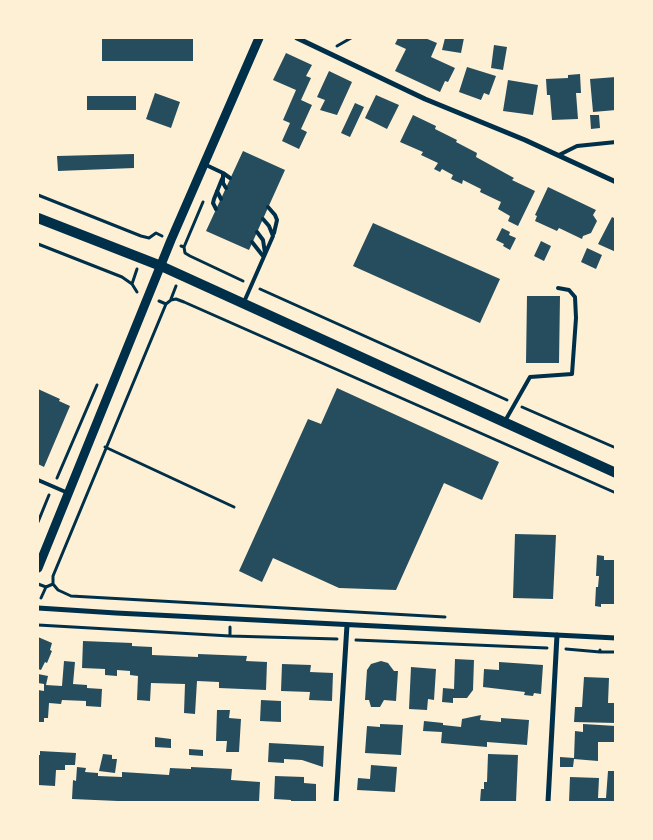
<!DOCTYPE html>
<html>
<head>
<meta charset="utf-8">
<style>
	body { margin:0 }
	#map { position:relative; width:653px; height:840px; overflow:hidden; background:#fdf0d5; font-family:Spectral,serif }
	canvas { display:block }
	.frame { position:absolute; inset:0; border:39px solid #fdf0d5; pointer-events:none }
</style>
</head>
<body>
<div id="map">
<canvas width="653" height="840"></canvas>
<div class="frame"></div>
</div>
<script>
const ctx = document.querySelector('canvas').getContext('2d');
ctx.lineJoin = 'round';
function paint(path, color) {
  ctx.fillStyle = color;
  ctx.fill(path, 'evenodd');
}
function shape(rows) {
  const path = new Path2D();
  for (const r of rows) {
    path.moveTo(r[0], r[1]);
    for (let i = 2; i < r.length; i += 2) path.lineTo(r[i], r[i + 1]);
  }
  return path;
}
function trace(path, color, width, dash) {
  ctx.strokeStyle = color;
  ctx.lineWidth = width;
  ctx.lineCap = dash ? 'butt' : 'round';
  ctx.setLineDash(dash || []);
  ctx.stroke(path);
}
const building = shape([
	[102,38,193,38,193,61,102,61],
	[398,38,425,38,437,43,431,57,455,68,448,82,445,81,440,92,395,71,406,49,395,44],
	[445,38,464,38,461,53,442,50],
	[494,45,507,47,503,70,491,68],
	[286,53,312,65,306,76,311,78,301,100,312,105,301,129,307,132,299,149,282,141,290,123,283,120,296,90,273,80],
	[467,67,496,76,489,95,484,93,481,100,459,92],
	[329,71,352,82,337,115,320,110,325,100,317,97],
	[580,74,581,93,576,93,578,119,552,120,550,95,547,95,546,79,568,78,568,75],
	[616,77,616,110,593,112,590,79],
	[508,80,538,85,533,115,503,111],
	[155,93,180,102,171,128,146,119],
	[376,95,399,105,387,129,365,118],
	[87,96,136,96,136,110,87,110],
	[355,103,364,107,350,137,341,133],
	[413,115,436,126,435,129,457,140,456,142,477,153,476,157,514,178,512,180,535,191,518,226,508,221,510,216,498,209,501,202,480,192,481,189,463,180,462,184,451,179,453,175,442,169,440,172,434,169,438,163,421,155,423,152,400,142],
	[590,115,599,115,600,128,591,129],
	[243,151,285,170,249,250,206,231],
	[134,154,134,168,58,171,57,156],
	[548,187,596,210,593,215,597,221,591,233,583,236,582,239,559,228,557,231,535,221,537,216,535,215],
	[612,217,616,219,616,252,598,244],
	[373,223,500,279,480,323,353,266],
	[502,228,510,232,509,235,516,238,510,250,503,246,504,244,496,240],
	[541,241,551,246,544,261,534,256],
	[587,248,602,255,596,269,581,262],
	[527,296,560,296,559,363,526,363],
	[337,388,499,462,482,500,444,483,396,590,339,588,273,558,262,582,239,571,308,419,321,424],
	[38,389,60,399,59,401,70,406,44,467,38,464],
	[515,534,556,535,553,599,513,598],
	[597,555,604,556,604,560,616,560,616,604,601,604,601,607,595,606,596,587,598,587,599,576,596,576],
	[38,637,52,643,50,650,52,651,47,663,45,662,41,670,38,669],
	[83,641,132,643,132,646,152,647,152,655,198,657,198,654,247,656,246,661,267,662,266,690,219,688,219,682,197,681,195,714,184,713,185,684,151,683,150,701,137,700,138,676,130,675,130,671,117,670,117,676,105,675,105,669,82,668],
	[455,659,474,660,473,690,467,698,453,698,453,703,442,702,443,688,454,689],
	[64,661,75,662,73,684,87,685,87,688,102,689,101,707,86,706,86,701,62,700,61,704,49,703,48,718,44,718,44,722,38,722,38,690,44,691,44,684,38,683,38,674,48,676,46,685,62,686],
	[381,661,388,663,394,671,398,671,396,701,384,700,380,707,371,707,369,700,365,700,367,670,371,664],
	[499,662,543,665,541,694,534,693,533,696,524,695,525,692,483,687,484,669,499,670],
	[282,664,311,665,310,672,333,673,332,701,309,700,310,692,281,691],
	[411,667,436,669,434,700,428,699,427,710,409,709],
	[584,677,609,678,608,703,616,703,616,723,574,722,575,707,582,707],
	[261,700,281,701,281,722,260,721],
	[217,710,230,710,229,718,241,719,239,752,226,752,227,741,216,741],
	[481,715,480,720,501,722,501,718,529,720,527,745,487,742,487,747,441,743,442,732,423,731,424,721,443,723,443,725,461,727,462,719],
	[380,724,403,725,401,755,365,753,367,726,380,727],
	[583,724,616,726,616,742,598,742,598,761,574,759,573,767,560,767,560,757,574,758,575,731,583,732],
	[155,737,171,739,171,748,155,747],
	[269,743,324,746,323,767,302,760,284,759,284,763,268,762],
	[189,749,203,750,203,756,189,755],
	[40,751,76,753,75,765,65,765,65,770,56,770,55,786,38,785,38,755,40,755],
	[103,754,112,755,112,759,117,759,115,773,99,771],
	[488,754,518,755,516,802,480,802,481,789,484,789,484,782,487,782],
	[371,765,397,767,395,792,357,790,358,778,370,779],
	[77,767,86,768,85,772,98,773,98,776,122,777,122,772,169,775,170,768,191,769,191,767,232,769,231,780,260,782,259,802,141,802,72,799,73,780,76,781],
	[608,771,616,771,616,802,569,802,570,777,599,778,598,798,606,798],
	[275,776,304,777,304,783,316,784,316,801,291,802,291,800,274,799]
]);
const path = shape([
	[337,46,351,38],
	[38,195,141,236,149,238,156,233,162,236],
	[38,244,122,277,132,284,137,292],
	[181,246,184,247,185,253,190,256,243,281],
	[184,247,203,202],
	[132,284,137,269],
	[260,289,507,400],
	[171,299,176,286],
	[159,301,166,304,171,300,176,299,184,302,616,493],
	[166,304,53,576,53,584,58,590,71,596,445,617],
	[522,407,616,448],
	[105,447,234,507],
	[57,478,97,385],
	[38,522,49,495],
	[38,584,46,587,53,584],
	[41,598,46,587],
	[38,625,230,636],
	[230,627,230,636,337,639],
	[356,640,547,648],
	[566,649,600,652],
	[600,650,600,652,616,652]
]);
const service = shape([
	[559,155,577,146,616,142],
	[204,164,223,173,223,183,226,188],
	[223,173,230,178],
	[217,191,221,199],
	[268,207,275,215,277,220,274,233],
	[216,209,213,203,214,199,222,179],
	[257,232,263,240,265,253],
	[252,242,263,256],
	[244,302,273,236,269,226,263,219],
	[505,421,530,377,572,374,576,318,575,297,569,290,558,288],
	[38,480,68,493]
]);
const minor = shape([
	[297,38,425,99,525,140,616,182],
	[38,608,116,613,616,638],
	[336,802,347,625],
	[548,802,557,635]
]);
const tertiary = shape([
	[38,568,171,240,259,38]
]);
const secondary = shape([
	[38,218,161,266,616,473]
]);
paint(building, '#264d5e');
trace(path, '#003049', 3);
trace(service, '#003049', 4);
trace(minor, '#003049', 5);
trace(tertiary, '#003049', 9);
trace(secondary, '#003049', 10);
</script>
</body>
</html>
